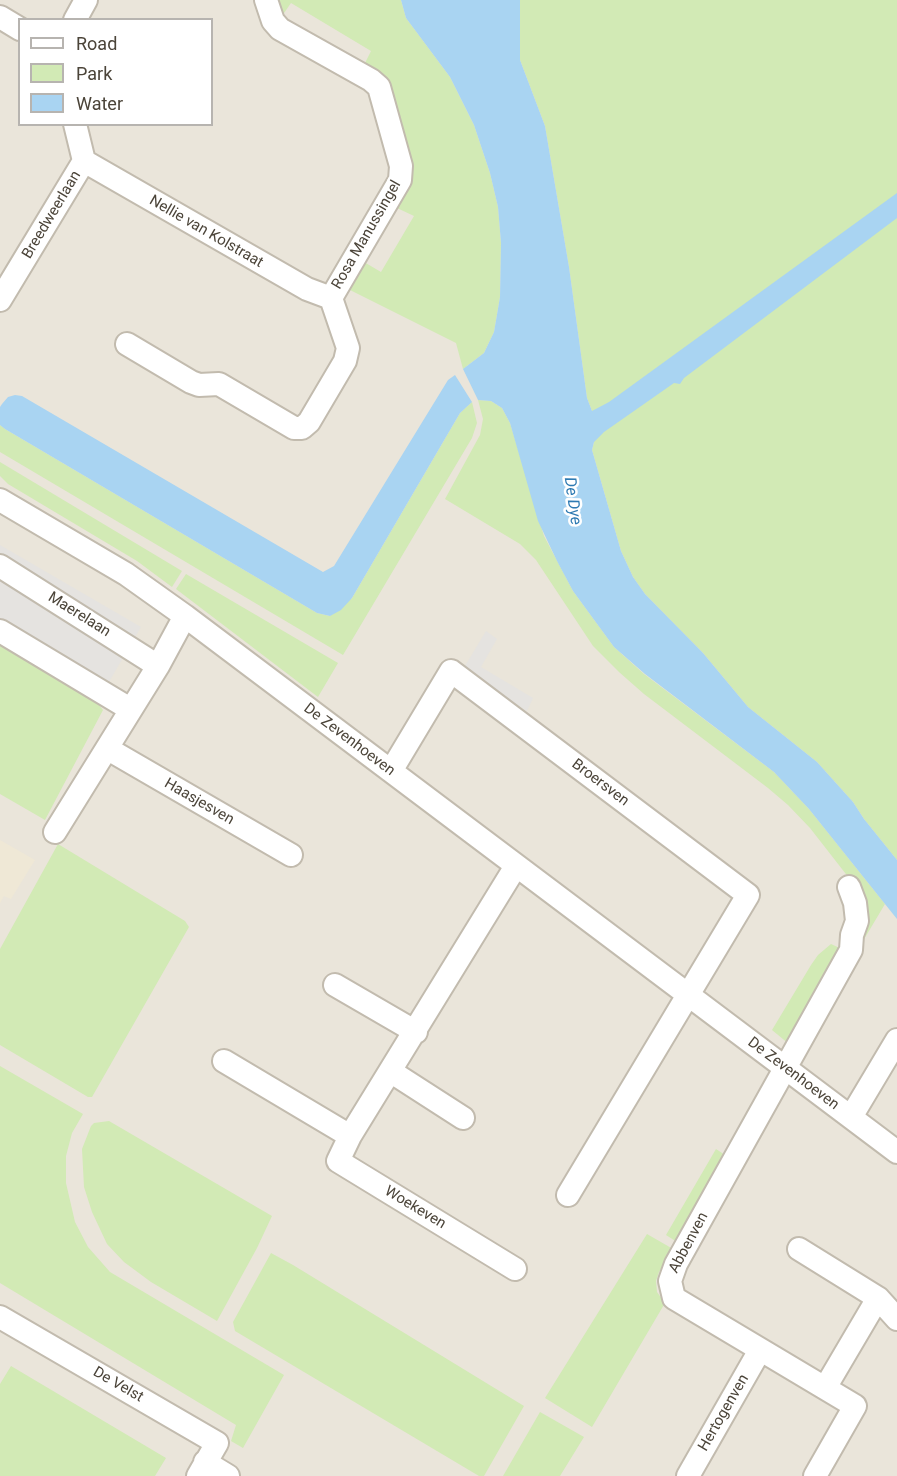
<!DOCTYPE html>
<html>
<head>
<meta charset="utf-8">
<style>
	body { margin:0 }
	#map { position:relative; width:897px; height:1476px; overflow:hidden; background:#f6f3ec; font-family:Roboto,sans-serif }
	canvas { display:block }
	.legend { position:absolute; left:18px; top:18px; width:195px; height:108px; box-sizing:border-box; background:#fff; border:2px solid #b7b4b0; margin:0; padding:8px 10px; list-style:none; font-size:18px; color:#4b4439 }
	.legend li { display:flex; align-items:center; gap:12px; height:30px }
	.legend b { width:30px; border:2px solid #b7b4b0 }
</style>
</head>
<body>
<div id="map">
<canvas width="897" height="1476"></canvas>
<ul class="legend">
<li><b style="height:8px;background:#fff"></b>Road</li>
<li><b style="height:16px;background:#d2eab5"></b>Park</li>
<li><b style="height:16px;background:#a9d4f2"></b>Water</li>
</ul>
</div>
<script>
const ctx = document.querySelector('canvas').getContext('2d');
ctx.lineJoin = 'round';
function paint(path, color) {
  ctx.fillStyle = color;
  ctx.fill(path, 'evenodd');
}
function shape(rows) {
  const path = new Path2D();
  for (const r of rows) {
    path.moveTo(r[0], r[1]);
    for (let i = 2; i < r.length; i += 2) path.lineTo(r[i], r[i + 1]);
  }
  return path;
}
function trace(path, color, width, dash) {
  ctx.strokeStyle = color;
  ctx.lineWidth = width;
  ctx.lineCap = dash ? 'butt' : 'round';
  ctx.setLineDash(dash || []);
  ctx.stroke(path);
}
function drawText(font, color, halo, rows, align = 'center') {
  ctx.font = font + ' Roboto,sans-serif';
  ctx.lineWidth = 5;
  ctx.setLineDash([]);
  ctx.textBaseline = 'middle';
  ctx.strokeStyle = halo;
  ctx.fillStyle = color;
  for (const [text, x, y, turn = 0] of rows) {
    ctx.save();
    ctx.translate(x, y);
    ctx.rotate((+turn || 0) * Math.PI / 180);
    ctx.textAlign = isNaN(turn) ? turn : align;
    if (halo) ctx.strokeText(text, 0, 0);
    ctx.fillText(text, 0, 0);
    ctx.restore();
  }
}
const residential = shape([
	[0,0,486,0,897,628,897,1476,0,1476],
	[20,20,212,20,212,124,20,124]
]);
const education = shape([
	[0,840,35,860,11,899,4,896,0,903]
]);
const green = shape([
	[274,0,401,0,406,18,450,77,474,125,490,173,498,207,501,243,500,297,494,332,484,353,463,369,456,343,350,290,364,262,381,272,414,216,397,208,411,182,413,171,408,170,364,65,371,51,291,3,282,16],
	[520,0,897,0,897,860,864,819,853,802,817,762,748,707,703,653,645,594,633,577,621,551,592,450,594,442,592,411,587,398,569,267,545,126,520,60],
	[478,400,491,401,502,408,510,423,544,536,573,591,614,647,644,674,774,772,809,809,885,904,857,951,849,878,810,828,788,805,768,788,644,694,619,672,593,646,536,560,520,544,445,499,480,435,483,419],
	[472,402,477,423,472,438,343,655,0,452,0,425,5,429,317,613,330,616,352,598,460,413],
	[0,462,182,571,172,587,137,561,8,484,0,476],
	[186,574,338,663,318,697,176,589],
	[0,641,95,700,103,710,45,820,0,794],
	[58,844,185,921,189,927,92,1097,88,1097,0,1045,0,949],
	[831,944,844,950,789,1044,772,1030,811,965,818,955],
	[0,1066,83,1114,72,1133,66,1156,66,1183,75,1222,88,1247,110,1272,284,1375,243,1448,231,1441,236,1425,0,1283],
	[109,1121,272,1216,257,1248,217,1321,151,1282,124,1262,107,1244,92,1212,84,1187,82,1149,91,1126,94,1123],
	[716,1149,728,1157,677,1242,666,1235],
	[647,1234,673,1249,659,1272,656,1281,657,1292,665,1303,592,1427,545,1398],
	[271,1253,293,1265,524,1406,484,1476,479,1476,235,1331,233,1322],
	[11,1366,166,1458,155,1476,0,1476,0,1384],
	[540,1412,584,1437,560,1476,503,1476]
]);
const parking = shape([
	[0,545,141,627,106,687,0,621],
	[486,631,497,639,481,667,533,698,527,711,462,671]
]);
const water = shape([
	[401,0,520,0,520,60,545,126,569,267,587,398,592,411,609,402,897,193,897,218,684,378,680,384,674,383,604,432,594,442,592,450,621,551,633,577,645,594,703,653,748,707,817,762,853,802,864,819,897,860,897,919,809,809,774,772,645,674,614,647,573,591,557,561,538,521,510,423,502,408,491,401,478,400,463,369,484,353,494,332,500,297,501,243,498,207,490,173,474,125,450,77,406,18],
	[455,375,472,402,460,413,352,598,341,610,330,616,317,613,5,429,0,425,0,407,2,404,8,397,15,395,22,396,323,572,334,566,448,380]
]);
const minor = shape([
	[0,17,20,29],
	[75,20,86,0],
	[84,161,307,289,331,298],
	[0,300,84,161,75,124],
	[127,344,191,382,199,385,219,384,294,428,302,428,309,422,345,361,348,348,331,298,400,180,401,166,379,87,371,80,280,29,273,21,266,0],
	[0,500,126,574,185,616,897,1152],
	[0,566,158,666],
	[0,631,130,709],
	[108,749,291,855],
	[391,771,451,671,748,895,568,1195],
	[55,832,158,666,185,616],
	[335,985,416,1032],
	[224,1061,350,1136],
	[390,1071,463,1118],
	[851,1117,897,1040],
	[799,1249,878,1298,897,1319],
	[515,1269,338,1161,350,1136,516,866],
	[0,1317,217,1443,198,1476],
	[825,1388,878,1298],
	[205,1462,228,1476],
	[688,1476,760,1350],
	[815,1476,855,1406,674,1298,670,1281,676,1264,851,950,852,935,857,921,855,903,849,887]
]);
const streetNames = [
	["Breedweerlaan",52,215,-59],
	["Nellie van Kolstraat",206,232,30],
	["Rosa Manussingel",367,235,-60],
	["Maerelaan",79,615,32],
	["De Zevenhoeven",349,740,37],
	["Broersven",600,783,37],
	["Haasjesven",199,802,30],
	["De Zevenhoeven",793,1074,37],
	["Woekeven",415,1208,31],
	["Abbenven",689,1243,-62],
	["De Velst",118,1385,30],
	["Hertogenven",724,1413,-60]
];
const waterNames = [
	["De Dye",572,501,82]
];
paint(residential, '#eae5da');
paint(education, '#efe8d6');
paint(green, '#d2eab5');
paint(parking, '#e5e3e0');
paint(water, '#a9d4f2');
trace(minor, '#c2bbae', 26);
trace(minor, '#fff', 22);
drawText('15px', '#4b4439', '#fff', streetNames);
drawText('italic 16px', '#2e7ab2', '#fff', waterNames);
</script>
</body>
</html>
